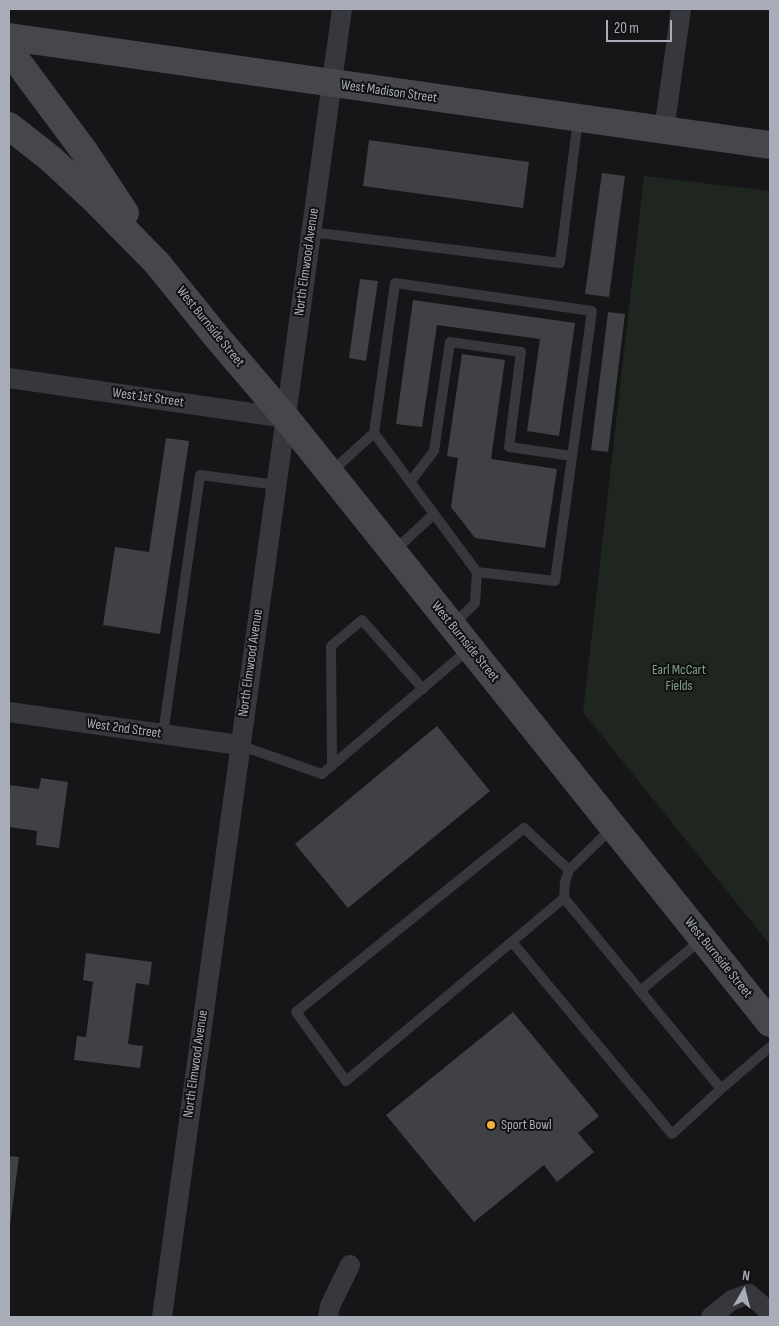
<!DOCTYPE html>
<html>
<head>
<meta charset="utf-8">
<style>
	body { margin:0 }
	#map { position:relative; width:779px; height:1326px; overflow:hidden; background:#161618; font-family:"Sofia Sans Condensed",sans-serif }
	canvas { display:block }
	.frame { position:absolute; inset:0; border:10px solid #a8adb8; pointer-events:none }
	.north { position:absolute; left:719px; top:1266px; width:50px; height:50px; -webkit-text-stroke:4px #111113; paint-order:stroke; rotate:8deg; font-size:14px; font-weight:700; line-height:20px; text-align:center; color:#a8adb8 }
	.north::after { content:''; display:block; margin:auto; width:18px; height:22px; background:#a8adb8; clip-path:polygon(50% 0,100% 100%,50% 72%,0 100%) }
	.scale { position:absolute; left:606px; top:20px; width:66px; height:22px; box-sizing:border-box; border:2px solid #a8adb8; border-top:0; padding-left:6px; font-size:15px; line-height:18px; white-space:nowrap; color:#a8adb8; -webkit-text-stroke:4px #111113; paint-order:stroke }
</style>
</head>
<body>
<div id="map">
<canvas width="779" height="1326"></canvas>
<div class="frame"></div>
<div class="north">N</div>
<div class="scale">20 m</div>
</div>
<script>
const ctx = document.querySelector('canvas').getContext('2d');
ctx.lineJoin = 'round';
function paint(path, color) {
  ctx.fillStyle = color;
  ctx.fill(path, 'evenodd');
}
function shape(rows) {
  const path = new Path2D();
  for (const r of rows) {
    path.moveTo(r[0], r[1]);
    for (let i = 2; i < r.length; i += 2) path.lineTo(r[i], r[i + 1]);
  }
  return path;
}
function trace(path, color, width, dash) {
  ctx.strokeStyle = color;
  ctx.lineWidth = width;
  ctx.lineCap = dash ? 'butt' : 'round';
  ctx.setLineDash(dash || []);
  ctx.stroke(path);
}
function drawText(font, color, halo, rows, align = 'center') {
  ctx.font = font + ' "Sofia Sans Condensed",sans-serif';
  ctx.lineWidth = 4;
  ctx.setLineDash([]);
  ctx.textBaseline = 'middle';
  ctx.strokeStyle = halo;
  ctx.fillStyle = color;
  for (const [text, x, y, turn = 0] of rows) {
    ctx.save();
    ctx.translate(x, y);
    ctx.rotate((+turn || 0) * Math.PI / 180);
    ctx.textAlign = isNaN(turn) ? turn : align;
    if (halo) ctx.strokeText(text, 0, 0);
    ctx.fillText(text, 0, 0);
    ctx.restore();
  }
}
const green = shape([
	[644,176,770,191,770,945,583,712]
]);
const building = shape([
	[369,140,529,162,523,208,363,186],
	[602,173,625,176,609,297,585,294],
	[360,279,378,281,366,361,349,358],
	[413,300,575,323,559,436,527,431,540,339,437,325,422,427,396,424],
	[608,312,625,314,608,452,591,450],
	[462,354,505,360,491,459,557,469,545,548,475,538,451,507,458,458,447,456],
	[166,438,189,441,160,634,103,625,115,547,149,552],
	[437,726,490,791,348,908,295,844],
	[41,778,68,782,59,848,36,845,37,831,9,827,9,785,39,789],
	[86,953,152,962,149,985,136,983,128,1044,143,1046,140,1068,74,1060,77,1036,86,1037,93,982,83,980],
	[513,1012,599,1116,578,1133,594,1152,557,1182,544,1165,474,1222,386,1115],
	[9,1156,19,1157,10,1225,9,1225]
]);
const service = shape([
	[311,232,560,263,578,119],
	[331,472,374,433,395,283,592,311,555,581,477,572,374,433],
	[410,482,434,451,450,342,521,352,509,447,572,456],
	[394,551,434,514],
	[453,625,475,603,477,572],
	[163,734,200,475,277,485],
	[239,745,322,774,469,649],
	[332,766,331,646,362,620,423,689],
	[612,828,569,870,565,882,564,898,721,1089,770,1047],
	[564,898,346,1081,296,1012,524,828,569,870],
	[512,942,672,1134,721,1089],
	[640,991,702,939]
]);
const minor = shape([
	[664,131,681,9],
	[9,378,286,418],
	[9,712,239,745],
	[162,1317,342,9],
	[328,1317,330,1306,350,1265],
	[711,1317,732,1300,749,1294,763,1306,770,1314]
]);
const secondary = shape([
	[9,37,770,145],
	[9,50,84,151,125,213],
	[9,126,51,159,94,199,157,263,216,336,286,418,770,1023]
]);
const markers = [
	[491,1125,5,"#f2b134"]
];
const streetNames = [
	["West Madison Street",389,92,8],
	["North Elmwood Avenue",307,262,-82],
	["West Burnside Street",210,327,51],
	["West 1st Street",148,398,8],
	["West Burnside Street",465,642,51],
	["North Elmwood Avenue",251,663,-82],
	["West 2nd Street",124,729,8],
	["West Burnside Street",718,958,51],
	["North Elmwood Avenue",196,1064,-82]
];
const parkNames = [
	["Earl McCart",679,670],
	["Fields",679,686]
];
const poiNames = [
	["Sport Bowl",501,1125]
];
paint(green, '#1e261f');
paint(building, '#404145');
trace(service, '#37383d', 10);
trace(minor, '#37383d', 20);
trace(secondary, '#45474d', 28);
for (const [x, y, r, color] of markers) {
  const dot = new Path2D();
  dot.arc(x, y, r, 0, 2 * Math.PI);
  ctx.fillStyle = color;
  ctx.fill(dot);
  trace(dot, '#111113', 2);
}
drawText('14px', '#a8adb8', '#111113', streetNames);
drawText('14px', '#7fa381', '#111113', parkNames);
drawText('14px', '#a8adb8', '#111113', poiNames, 'left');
</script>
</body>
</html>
